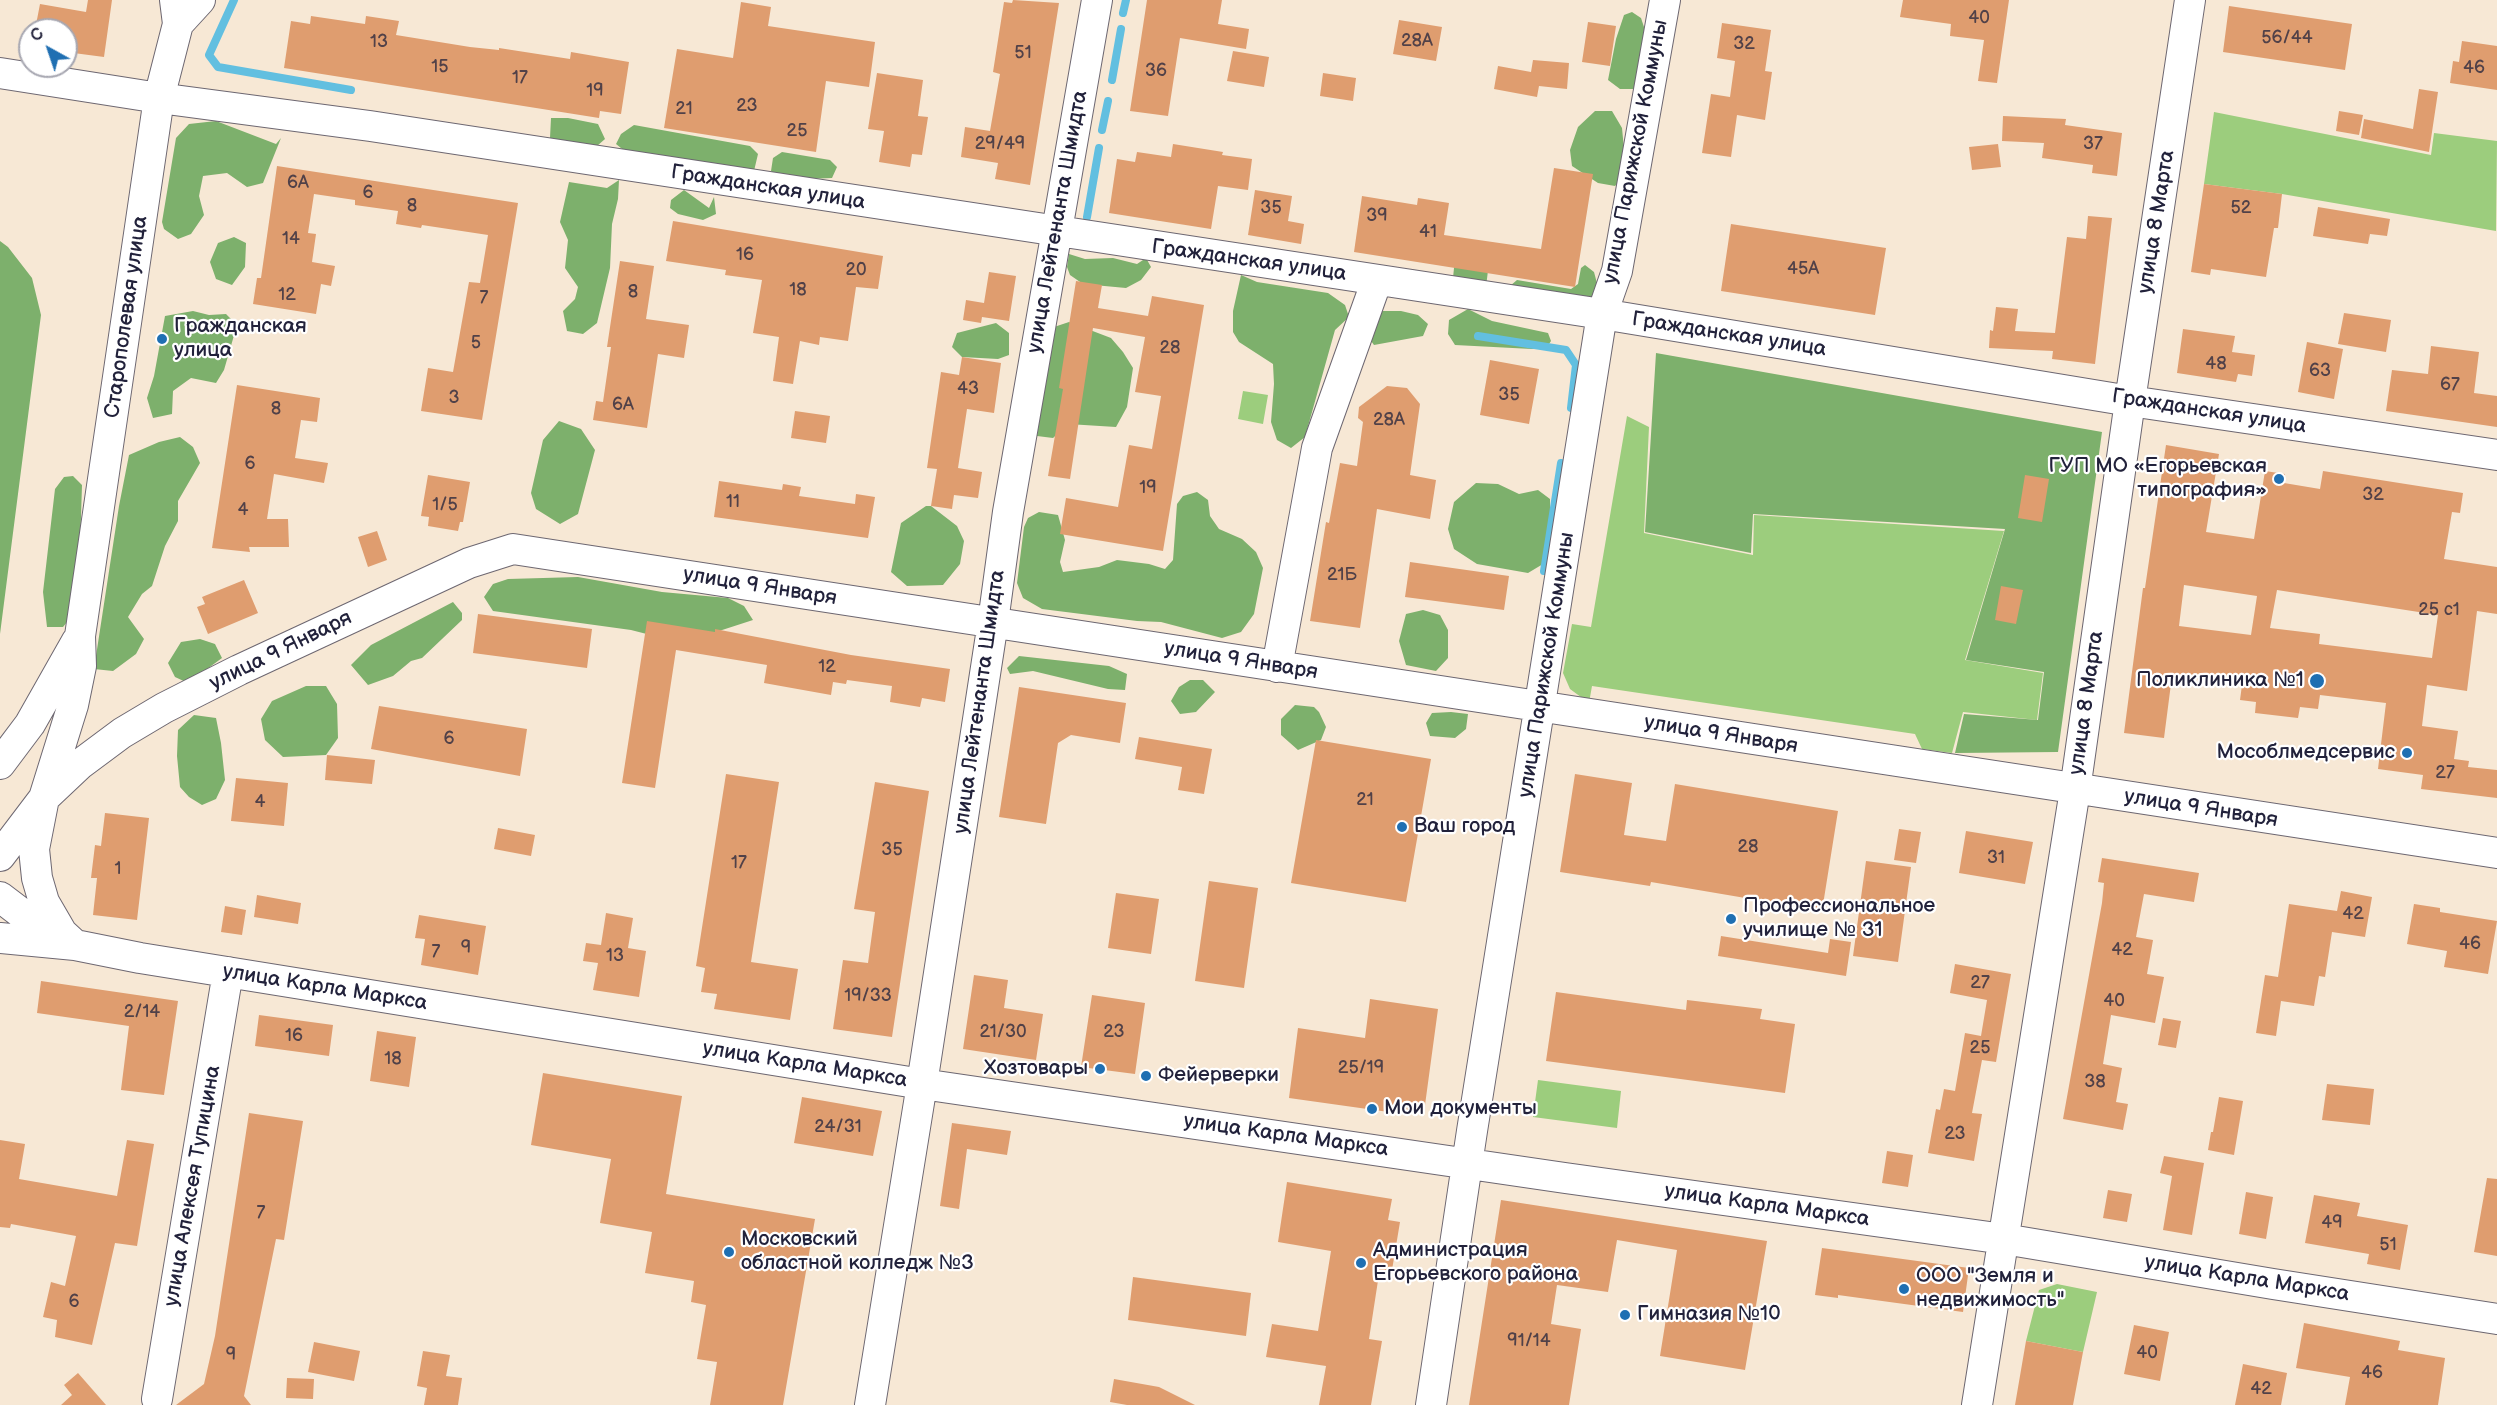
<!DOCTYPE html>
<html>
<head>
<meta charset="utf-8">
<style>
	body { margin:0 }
	#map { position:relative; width:2497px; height:1405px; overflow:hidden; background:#f7e8d5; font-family:"Balsamiq Sans",sans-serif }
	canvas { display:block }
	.north { position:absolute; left:18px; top:18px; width:60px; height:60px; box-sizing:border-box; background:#fff; border:2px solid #a7a7b1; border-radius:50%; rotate:320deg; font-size:16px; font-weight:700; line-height:24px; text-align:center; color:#22223b }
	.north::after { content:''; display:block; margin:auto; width:21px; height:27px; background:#1f6fb2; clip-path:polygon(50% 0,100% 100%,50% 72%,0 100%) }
</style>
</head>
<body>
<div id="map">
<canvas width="2497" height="1405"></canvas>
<div class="north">С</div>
</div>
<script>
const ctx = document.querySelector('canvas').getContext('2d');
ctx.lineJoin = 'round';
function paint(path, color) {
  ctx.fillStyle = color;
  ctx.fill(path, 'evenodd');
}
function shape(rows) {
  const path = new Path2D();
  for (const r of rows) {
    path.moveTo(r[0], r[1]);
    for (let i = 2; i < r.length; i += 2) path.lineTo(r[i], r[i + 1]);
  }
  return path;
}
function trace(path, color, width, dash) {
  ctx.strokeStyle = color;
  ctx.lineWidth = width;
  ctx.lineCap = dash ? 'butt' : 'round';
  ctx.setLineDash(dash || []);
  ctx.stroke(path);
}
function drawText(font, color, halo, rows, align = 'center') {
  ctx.font = font + ' "Balsamiq Sans",sans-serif';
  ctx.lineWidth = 4.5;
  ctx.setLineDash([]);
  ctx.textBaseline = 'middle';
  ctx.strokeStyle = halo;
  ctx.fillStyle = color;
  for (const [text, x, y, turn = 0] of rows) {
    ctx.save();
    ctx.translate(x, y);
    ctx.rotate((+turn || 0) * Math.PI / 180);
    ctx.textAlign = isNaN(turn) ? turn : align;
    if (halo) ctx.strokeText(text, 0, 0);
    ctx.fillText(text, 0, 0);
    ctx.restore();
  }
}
const green = shape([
	[2214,112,2431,155,2434,133,2497,141,2496,231,2282,194,2204,184],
	[1243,391,1268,395,1263,424,1238,419],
	[1627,416,1649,427,1644,533,1753,555,1754,515,2004,531,1965,660,2043,673,2037,720,1963,712,1952,753,1922,749,1915,734,1592,686,1589,703,1570,689,1563,673,1572,624,1591,627],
	[1538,1080,1621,1091,1617,1128,1533,1117],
	[2057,1284,2097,1292,2083,1352,2026,1341,2039,1290]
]);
const forest = shape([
	[1632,12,1641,18,1646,33,1643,67,1634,89,1620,89,1608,80,1616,39,1624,15],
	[1595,111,1612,111,1622,128,1624,149,1622,178,1615,186,1598,183,1572,166,1570,150,1578,127],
	[551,118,568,118,598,124,605,139,597,146,550,138],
	[216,121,276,144,281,138,263,183,247,187,227,173,203,176,199,196,204,215,191,234,178,239,164,229,162,222,176,138,189,124],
	[634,125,750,146,758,154,754,171,637,161,616,144,621,134],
	[782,152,830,160,837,167,832,178,780,180,771,171,773,158],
	[619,180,618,199,612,224,610,268,597,323,583,334,567,331,563,311,575,299,578,287,565,268,568,240,560,222,569,182,607,188],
	[684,190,709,208,714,197,716,214,703,220,678,214,670,208,671,200],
	[234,237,246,243,245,267,232,285,216,279,210,262,218,243],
	[0,241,8,247,32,278,41,315,0,634],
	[1456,248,1490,254,1486,287,1453,278],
	[1069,254,1085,259,1113,258,1137,264,1146,258,1151,267,1141,280,1126,288,1083,284,1070,275,1067,267],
	[1585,265,1594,272,1598,287,1591,302,1510,286,1517,280,1571,289,1578,284,1581,268],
	[1241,275,1257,282,1328,293,1345,305,1349,317,1335,330,1305,437,1291,448,1277,440,1271,422,1274,384,1273,364,1239,342,1233,332,1233,311],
	[1468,309,1492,321,1548,333,1551,341,1547,347,1532,349,1455,345,1448,334,1449,320],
	[193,311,209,315,226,314,237,325,224,370,216,383,191,378,173,391,172,414,153,418,147,398,154,376,165,316],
	[1379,311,1401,311,1418,315,1428,324,1423,336,1374,345,1363,330],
	[1069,322,1111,338,1123,352,1133,368,1127,407,1116,427,1068,424,1053,438,1037,436,1036,442,1054,327],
	[996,323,1009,333,1009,355,998,359,962,357,952,347,957,333],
	[1656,353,2102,432,2058,752,1955,753,1964,714,2038,720,2044,672,1966,660,2005,529,1753,514,1751,553,1645,532],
	[559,421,581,429,595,450,578,514,560,524,536,509,531,493,543,440],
	[180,437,193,447,200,463,178,501,178,521,165,546,152,586,142,594,128,617,144,639,136,654,113,671,94,669,119,506,129,455,159,442],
	[73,476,82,485,79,580,72,616,63,627,47,627,43,592,55,489,64,477],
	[1476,483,1498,484,1519,494,1538,490,1550,499,1550,544,1543,564,1528,573,1477,564,1454,549,1448,529,1454,502],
	[1197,492,1208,500,1210,516,1219,529,1242,539,1256,552,1263,568,1254,614,1241,632,1222,638,1161,622,1137,621,1042,609,1023,598,1017,583,1024,527,1028,518,1039,512,1058,515,1065,540,1060,562,1063,572,1099,567,1117,560,1149,564,1165,569,1173,560,1177,504,1183,496],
	[926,506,931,506,957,526,964,541,960,564,943,585,907,586,891,572,901,523],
	[578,577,662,592,728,598,744,606,753,620,682,643,631,630,493,611,484,597,493,584,508,579],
	[453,602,462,613,462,620,422,658,411,661,393,676,368,685,351,665,371,645],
	[1423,610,1440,615,1448,630,1448,658,1436,671,1406,665,1399,641,1406,614],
	[200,639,215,644,222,658,188,683,175,677,168,663,181,642],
	[1019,656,1109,666,1127,674,1125,690,1108,689,1033,671,1010,674,1007,668],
	[1190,680,1203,680,1215,692,1196,712,1180,714,1171,701,1179,687],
	[306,686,326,686,337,704,338,738,326,755,283,757,265,740,261,719,272,701],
	[1295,705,1314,707,1319,712,1326,727,1321,740,1298,750,1281,735,1281,719],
	[1451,712,1468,714,1466,729,1455,738,1430,736,1426,723,1432,713],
	[194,715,216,718,221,743,225,780,216,799,202,805,189,797,180,787,177,756,178,730]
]);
const stream = shape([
	[234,0,209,55,218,67,351,90],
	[1123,13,1126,0],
	[1112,80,1121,29],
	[1102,130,1108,101],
	[1087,217,1099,148],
	[1478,336,1566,350,1576,365,1571,408],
	[1544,571,1561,463]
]);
const building = shape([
	[88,0,112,0,104,57,66,52,66,30,35,30,40,4,86,12],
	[1013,0,1059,3,1030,185,995,179,998,163,961,157,965,127,990,131,1000,74,993,72,1004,2,1012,3],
	[1147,0,1222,0,1218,24,1249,29,1246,49,1180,38,1168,116,1130,111],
	[1903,0,2009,0,1997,83,1978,81,1984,40,1950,36,1951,24,1900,17],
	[741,2,771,7,768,26,875,42,869,87,826,81,816,152,664,128,677,49,733,58],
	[2229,6,2352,24,2345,70,2223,52],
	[311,16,365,24,366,16,399,21,396,35,470,47,499,50,499,48,570,59,571,52,629,62,621,114,600,111,599,118,284,68,291,21,310,24],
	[1399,20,1442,27,1436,61,1393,54],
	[1588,22,1616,26,1610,66,1582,62],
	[1722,23,1771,30,1765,71,1772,72,1765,120,1737,115,1731,157,1702,153,1711,94,1730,97,1735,61,1717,58],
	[2462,41,2497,46,2497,90,2450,83,2453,61,2459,62],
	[1233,51,1269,57,1264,87,1227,81],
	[1533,60,1569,63,1567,89,1539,86,1537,97,1494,89,1498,66,1531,72],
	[877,73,923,80,918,116,928,117,922,155,912,154,910,167,879,162,884,131,868,129],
	[1323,73,1356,78,1353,101,1320,96],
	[2419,89,2438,92,2429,152,2361,138,2364,119,2413,129],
	[2339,111,2363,115,2359,135,2336,131],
	[2003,116,2066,119,2065,125,2122,133,2117,176,2092,173,2093,165,2042,158,2044,143,2002,141],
	[1173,144,1223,152,1222,155,1252,159,1248,190,1218,186,1211,229,1109,213,1117,159,1135,162,1137,152,1171,157],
	[1998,144,2001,167,1972,170,1969,147],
	[277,166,518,203,482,420,421,411,428,368,453,372,469,282,480,283,488,235,422,225,421,228,396,224,398,211,355,205,355,200,314,194,308,233,316,234,312,262,335,266,331,286,321,284,316,314,253,304,257,278,261,278],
	[1554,168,1593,174,1575,287,1354,252,1362,196,1417,205,1418,198,1449,203,1444,235,1541,249],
	[2204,184,2282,194,2278,228,2274,228,2266,277,2211,269,2210,275,2191,272],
	[1255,190,1292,196,1288,221,1304,224,1301,244,1248,235],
	[2318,207,2390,219,2387,236,2370,234,2368,244,2313,236],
	[2088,216,2112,218,2095,364,2052,359,2053,351,1989,348,1990,330,1993,331,1996,307,2018,309,2015,331,2055,333,2067,237,2086,239],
	[673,221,883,256,878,289,856,287,848,341,820,337,819,345,800,341,793,384,773,381,779,337,753,333,762,280,725,275,726,270,666,261],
	[1731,224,1886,248,1875,315,1721,291],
	[620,261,654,266,646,319,689,325,684,358,658,354,647,428,593,420,596,401,603,402,611,347,607,347],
	[989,272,1016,276,1009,321,982,317,981,323,963,320,966,300,984,303],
	[1076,281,1102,285,1098,308,1148,316,1152,296,1204,305,1163,551,1060,534,1066,498,1118,507,1129,445,1152,449,1161,396,1135,392,1145,337,1093,328,1070,479,1048,476,1063,389,1059,388],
	[2344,313,2391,320,2386,352,2338,344],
	[2183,329,2235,336,2232,352,2255,355,2252,376,2238,374,2236,382,2177,373],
	[2307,342,2343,349,2334,399,2298,392],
	[2431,346,2479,352,2474,393,2497,396,2497,427,2386,411,2392,370,2428,374],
	[962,357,1001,363,994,413,967,409,958,468,982,472,978,498,954,495,952,509,931,506,937,469,927,468,941,372,959,375],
	[1490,360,1539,369,1529,424,1480,415],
	[237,385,320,398,317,422,301,420,295,458,328,463,324,483,274,474,267,519,288,519,289,547,249,547,250,552,212,548],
	[1387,386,1407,388,1420,404,1410,475,1436,480,1430,519,1377,509,1360,628,1310,621,1326,522,1329,523,1340,463,1357,466,1363,422,1358,418,1359,407],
	[795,411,830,416,826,443,791,438],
	[2166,445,2219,454,2206,532,2254,539,2265,471,2285,474,2284,483,2320,489,2323,471,2463,493,2460,513,2452,512,2444,559,2497,567,2497,614,2477,611,2467,691,2427,685,2422,726,2458,731,2454,759,2469,761,2468,767,2497,770,2497,798,2421,789,2423,775,2378,769,2386,703,2320,695,2318,709,2300,707,2298,718,2255,713,2256,702,2240,700,2242,685,2172,676,2164,738,2124,733,2143,588,2145,588],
	[2184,585,2257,596,2251,635,2179,626],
	[2277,590,2438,615,2432,658,2319,644,2320,634,2270,628],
	[428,475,470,482,463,522,460,522,458,531,428,526,429,517,421,516],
	[2025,475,2049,479,2042,522,2018,518],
	[719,481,782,490,783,484,801,487,799,496,855,504,856,494,875,497,868,538,714,517],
	[377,531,387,560,368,567,358,537],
	[1410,562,1509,576,1504,610,1405,597],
	[244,580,258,613,208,634,197,607,205,604,202,597],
	[2001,586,2023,590,2016,624,1995,620],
	[478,614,592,629,587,668,473,653],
	[647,621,715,632,715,629,851,655,950,669,945,702,922,698,920,707,890,702,892,686,847,680,846,684,833,682,831,695,764,683,767,665,676,650,655,788,622,783],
	[1019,687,1126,703,1120,743,1071,735,1058,743,1046,824,999,817],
	[379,706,527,729,520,776,371,749],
	[1139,737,1212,749,1204,794,1178,790,1182,767,1135,759],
	[1316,740,1431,759,1406,902,1291,883],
	[327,755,375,760,372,784,325,780],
	[726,774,779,782,751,962,798,969,790,1020,714,1009,717,994,701,992,705,968,696,966],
	[1575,774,1632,783,1624,835,1666,841,1675,784,1838,811,1822,911,1651,882,1650,886,1560,872],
	[236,778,288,783,284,826,231,821],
	[875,782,929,791,892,1037,833,1029,843,960,868,963,875,912,854,909],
	[105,813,149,818,137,920,93,915,97,878,91,878,95,845,101,846],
	[498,828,535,835,531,856,494,849],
	[1899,829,1921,832,1916,863,1894,860],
	[1966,831,2033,842,2025,884,1959,873],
	[2102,858,2199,873,2194,902,2144,894,2136,937,2153,940,2147,974,2164,977,2155,1023,2111,1015,2103,1064,2122,1068,2116,1102,2128,1104,2123,1130,2063,1119,2102,903,2104,883,2098,882],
	[1866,861,1911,867,1898,962,1853,956],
	[1209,881,1258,888,1244,988,1195,981],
	[2341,891,2372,897,2365,937,2332,932,2325,977,2319,976,2314,1006,2281,1001,2276,1036,2256,1033,2265,975,2278,977,2289,904,2337,911],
	[1116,893,1159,899,1151,954,1108,948],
	[257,895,301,903,298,924,254,917],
	[2414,904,2440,908,2440,912,2497,921,2488,974,2444,967,2447,951,2407,944],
	[225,906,246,910,242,935,221,932],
	[606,913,633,918,628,948,646,951,639,997,593,990,598,963,583,961,586,943,601,945],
	[419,915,486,926,478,975,421,965,425,939,415,938],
	[1721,936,1828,953,1830,939,1851,942,1846,976,1718,956],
	[1955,964,2011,974,1996,1062,1982,1060,1972,1113,1982,1114,1974,1161,1928,1153,1936,1109,1940,1110,1944,1089,1955,1091,1965,1033,1981,1036,1987,1000,1950,993],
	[974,975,1008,980,1004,1008,1043,1014,1036,1060,963,1049],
	[41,981,178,1001,164,1095,121,1090,129,1026,37,1013],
	[1556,992,1686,1010,1687,1000,1762,1009,1760,1019,1795,1024,1785,1093,1546,1061],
	[1092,995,1145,1003,1135,1074,1081,1067],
	[1370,999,1438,1009,1425,1105,1410,1115,1289,1098,1298,1028,1365,1038],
	[259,1015,333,1025,329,1056,255,1046],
	[2163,1018,2181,1021,2176,1048,2158,1045],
	[377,1031,416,1037,409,1087,370,1081],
	[543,1073,682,1096,666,1194,815,1219,783,1405,710,1405,717,1362,697,1359,706,1305,691,1302,694,1281,645,1273,652,1232,600,1223,611,1159,531,1145],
	[2327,1084,2374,1089,2370,1125,2322,1120],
	[802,1097,882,1111,873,1156,794,1143],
	[2219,1097,2243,1101,2234,1155,2208,1150,2211,1132,2213,1132],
	[249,1113,303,1121,284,1240,276,1239,244,1396,251,1405,176,1405,204,1384,215,1336],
	[952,1123,1011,1131,1007,1155,967,1149,959,1209,940,1206],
	[0,1140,25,1144,19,1179,117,1196,127,1140,154,1144,137,1246,115,1243,92,1345,55,1337,57,1320,43,1317,51,1282,65,1286,76,1236,11,1224,10,1228,0,1227],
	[1887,1151,1913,1155,1908,1187,1882,1183],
	[2164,1156,2204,1163,2192,1235,2163,1230,2172,1176,2160,1173],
	[2487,1178,2497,1179,2497,1256,2474,1252],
	[1287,1182,1392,1199,1388,1220,1400,1222,1391,1276,1379,1274,1369,1339,1382,1341,1371,1405,1319,1405,1326,1366,1266,1357,1272,1324,1318,1331,1331,1251,1278,1242],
	[2108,1190,2132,1194,2127,1222,2103,1218],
	[2246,1192,2273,1197,2266,1239,2239,1234],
	[2314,1195,2360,1203,2357,1216,2408,1225,2400,1270,2367,1264,2369,1254,2305,1243],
	[1501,1200,1767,1241,1745,1370,1660,1356,1677,1250,1617,1240,1608,1292,1557,1285,1551,1324,1581,1329,1569,1405,1469,1405],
	[1822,1248,1969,1268,1963,1312,1838,1295,1838,1298,1815,1295],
	[1133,1277,1251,1293,1246,1336,1128,1320],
	[2304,1323,2400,1341,2398,1350,2445,1358,2438,1405,2345,1405,2350,1377,2296,1368],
	[2134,1325,2169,1332,2160,1381,2124,1374],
	[2026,1341,2083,1352,2073,1405,2015,1405],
	[314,1342,360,1351,354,1381,308,1372],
	[423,1351,450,1355,446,1376,462,1378,458,1405,424,1405,427,1388,417,1386],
	[2243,1364,2287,1373,2281,1405,2235,1405],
	[78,1373,106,1405,61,1405,72,1395,64,1385],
	[287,1378,314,1379,313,1399,286,1398],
	[1114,1379,1159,1387,1195,1405,1127,1405,1110,1402]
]);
const minor = shape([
	[178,24,200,0],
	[0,73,159,98,370,126,1602,314,2130,401,2497,455],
	[1277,667,1317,448,1377,280],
	[0,764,30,724,77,641],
	[0,856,44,798,73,705,81,666,80,636,159,98,178,24,175,0],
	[0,897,29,919,62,938],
	[0,938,75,945,140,958,922,1084,1565,1178,2004,1239,2273,1284,2497,1319],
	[75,945,62,933,44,902,37,878,34,849,44,798,79,765,122,733,164,708,239,670,469,563,513,549,2497,853],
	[157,1399,228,972],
	[870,1405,922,1084,993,622,1008,512,1097,0],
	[1431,1405,1472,1131,1602,314,1617,271,1665,0],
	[1977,1405,2075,790,2130,401,2190,0]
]);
const markers = [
	[162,339,6,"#1f6fb2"],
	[2279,479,6,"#1f6fb2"],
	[2317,681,8,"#1f6fb2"],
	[2407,753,6,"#1f6fb2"],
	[1402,827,6,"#1f6fb2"],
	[1731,919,6,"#1f6fb2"],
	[1100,1069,6,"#1f6fb2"],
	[1146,1076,6,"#1f6fb2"],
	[1372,1109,6,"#1f6fb2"],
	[729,1252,6,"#1f6fb2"],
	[1361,1263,6,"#1f6fb2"],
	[1904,1289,6,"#1f6fb2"],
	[1625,1315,6,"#1f6fb2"]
];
const numberNames = [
	["40",1979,18],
	["56/44",2287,38],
	["28А",1417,41],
	["13",379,42],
	["32",1744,44],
	["51",1023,53],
	["15",440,67],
	["46",2474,68],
	["36",1156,71],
	["17",520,78],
	["19",595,91],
	["23",747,106],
	["21",684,109],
	["25",797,131],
	["29/49",1000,144],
	["37",2093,144],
	["6А",298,183],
	["6",368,193],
	["8",412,206],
	["35",1271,208],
	["52",2241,208],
	["39",1377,216],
	["41",1428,232],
	["14",291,239],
	["16",745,255],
	["45А",1803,269],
	["20",856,270],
	["18",798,290],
	["8",633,292],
	["12",287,295],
	["7",484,298],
	["5",476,343],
	["28",1170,348],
	["48",2216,364],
	["63",2320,371],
	["67",2450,385],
	["43",968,389],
	["35",1509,395],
	["3",454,398],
	["6А",623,405],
	["8",276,409],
	["28А",1389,420],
	["6",250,464],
	["19",1148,488],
	["32",2373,495],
	["11",733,502],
	["1/5",445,505],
	["4",243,510],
	["21Б",1342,575],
	["25 с1",2439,610],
	["12",827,667],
	["6",449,739],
	["27",2445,773],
	["21",1365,800],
	["4",260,802],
	["28",1748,847],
	["35",892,850],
	["31",1996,858],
	["17",739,863],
	["1",118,869],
	["42",2353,914],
	["46",2470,944],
	["9",466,948],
	["42",2122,950],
	["7",436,952],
	["13",615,956],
	["27",1980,983],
	["19/33",868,996],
	["40",2114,1001],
	["2/14",142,1012],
	["21/30",1003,1032],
	["23",1114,1032],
	["16",294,1036],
	["25",1980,1048],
	["18",393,1059],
	["25/19",1361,1068],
	["38",2095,1082],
	["24/31",838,1127],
	["23",1955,1134],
	["7",261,1213],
	["49",2332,1223],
	["51",2388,1245],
	["6",74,1302],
	["91/14",1529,1341],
	["40",2147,1353],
	["9",231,1355],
	["46",2372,1373],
	["42",2261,1389]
];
const streetNames = [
	["улица Парижской Коммуны",1636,152,-79],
	["Гражданская улица",768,188,9],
	["улица Лейтенанта Шмидта",1058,222,-80],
	["улица 8 Марта",2157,222,-81],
	["Гражданская улица",1249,261,8],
	["Старополевая улица",127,317,-82],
	["Гражданская улица",1729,335,9],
	["Гражданская улица",2209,412,9],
	["улица 9 Января",760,587,9],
	["улица 9 Января",281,651,-26],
	["улица 9 Января",1241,661,9],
	["улица Парижской Коммуны",1547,665,-81],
	["улица Лейтенанта Шмидта",980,702,-82],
	["улица 8 Марта",2087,703,-82],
	["улица 9 Января",1721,735,9],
	["улица 9 Января",2201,809,9],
	["улица Карла Маркса",325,988,9],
	["улица Карла Маркса",805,1065,9],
	["улица Карла Маркса",1286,1136,8],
	["улица Алексея Тупицина",193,1186,-80],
	["улица Карла Маркса",1767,1206,8],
	["улица Карла Маркса",2247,1279,9]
];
const poiNames = [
	["Гражданская",174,327],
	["улица",174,351],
	["ГУП МО «Егорьевская",2267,467,"right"],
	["типография»",2267,491,"right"],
	["Поликлиника №1",2304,681,"right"],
	["Мособлмедсервис",2395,753,"right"],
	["Ваш город",1414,827],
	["Профессиональное",1743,907],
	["училище № 31",1743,931],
	["Хозтовары",1088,1069,"right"],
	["Фейерверки",1158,1076],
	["Мои документы",1384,1109],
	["Московский",741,1240],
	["областной колледж №3",741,1264],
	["Администрация",1373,1251],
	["Егорьевского района",1373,1275],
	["ООО \"Земля и",1916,1277],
	["недвижимость\"",1916,1301],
	["Гимназия №10",1637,1315]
];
paint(green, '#9ccd7d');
paint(forest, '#7db06c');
trace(stream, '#62bfe0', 8);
paint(building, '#df9d6f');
trace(minor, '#6d6771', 32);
trace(minor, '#fff', 30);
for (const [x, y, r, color] of markers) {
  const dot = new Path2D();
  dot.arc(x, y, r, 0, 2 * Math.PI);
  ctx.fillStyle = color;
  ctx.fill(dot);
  trace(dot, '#fff', 2);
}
drawText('18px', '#514148', null, numberNames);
drawText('21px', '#22223b', '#fff', streetNames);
drawText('21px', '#22223b', '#fff', poiNames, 'left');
</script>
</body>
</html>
